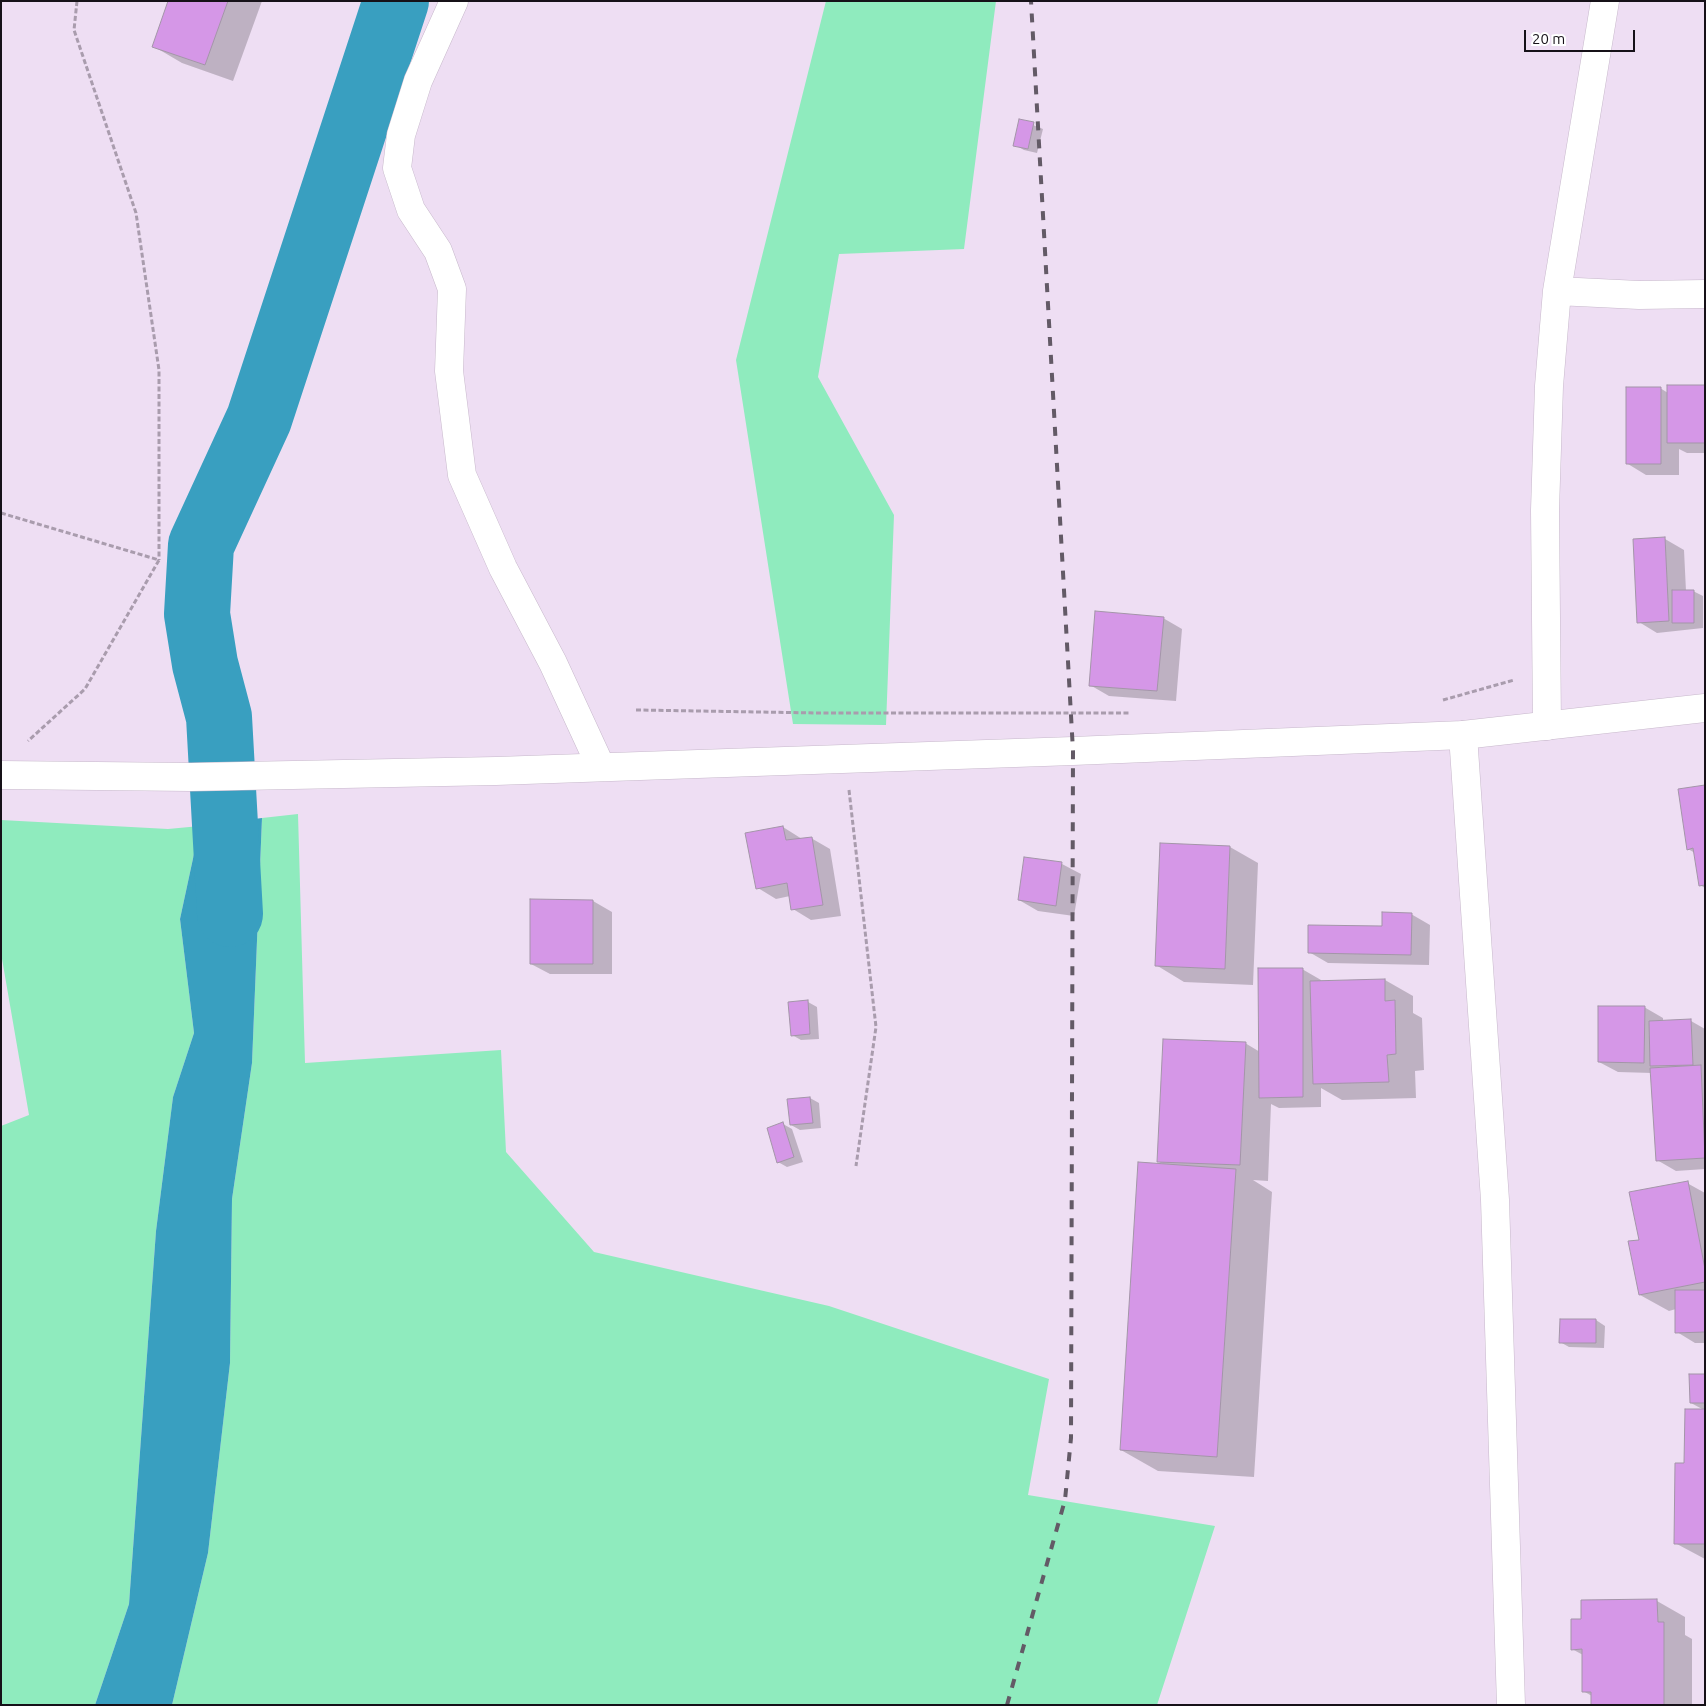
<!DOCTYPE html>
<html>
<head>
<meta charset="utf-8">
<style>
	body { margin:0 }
	#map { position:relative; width:1706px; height:1706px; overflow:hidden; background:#eedef3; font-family:Ubuntu,sans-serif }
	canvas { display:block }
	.frame { position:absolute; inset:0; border:2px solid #161118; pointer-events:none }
	.scale { position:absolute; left:1524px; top:30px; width:111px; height:22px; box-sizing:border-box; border:2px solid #161118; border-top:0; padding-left:6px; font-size:15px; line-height:18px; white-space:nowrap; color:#161118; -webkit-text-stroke:4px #fff; paint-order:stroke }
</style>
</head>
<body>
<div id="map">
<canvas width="1706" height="1706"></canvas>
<div class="frame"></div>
<div class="scale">20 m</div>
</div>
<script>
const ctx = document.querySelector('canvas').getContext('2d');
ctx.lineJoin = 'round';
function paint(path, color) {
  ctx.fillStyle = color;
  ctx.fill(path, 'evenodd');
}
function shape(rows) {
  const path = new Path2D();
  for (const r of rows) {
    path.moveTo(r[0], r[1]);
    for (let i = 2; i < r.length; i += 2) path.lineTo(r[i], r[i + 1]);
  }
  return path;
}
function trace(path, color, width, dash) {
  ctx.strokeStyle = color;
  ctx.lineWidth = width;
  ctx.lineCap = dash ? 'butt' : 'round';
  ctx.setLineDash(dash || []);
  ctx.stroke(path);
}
const green = shape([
	[826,1,996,1,964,249,839,254,818,377,894,515,886,725,793,724,736,360],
	[298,814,305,1063,501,1050,506,1152,594,1252,829,1306,1049,1379,1028,1495,1215,1526,1157,1705,172,1705,208,1553,230,1363,232,1199,252,1063,262,818],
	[1,820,168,829,200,826,180,919,194,1033,173,1097,156,1231,129,1604,95,1705,1,1705,1,1126,29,1115,1,953]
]);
const water = shape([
	[262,818,252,1063,232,1199,230,1363,208,1553,172,1705,95,1705,129,1604,156,1231,173,1097,194,1033,180,919,200,826]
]);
const shadow = shape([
	[170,1,262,1,233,81,182,63,153,46],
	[1020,120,1043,129,1037,153,1024,150,1015,145],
	[1705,387,1705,453,1687,453,1679,449,1679,475,1646,475,1628,464,1660,388,1668,393],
	[1665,539,1684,550,1686,591,1693,591,1703,596,1703,628,1657,633,1639,622],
	[1163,618,1182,629,1176,701,1109,696,1090,685],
	[1705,787,1705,888,1700,885,1695,853,1688,849],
	[783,827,802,839,811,838,830,849,841,916,811,920,793,909,790,896,776,899,758,888],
	[1162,844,1230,847,1258,863,1253,985,1184,982,1156,965],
	[1025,858,1062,864,1081,874,1074,916,1038,911,1019,900],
	[531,900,593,901,612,912,612,974,550,974,531,964],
	[1411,914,1430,925,1429,965,1328,963,1309,952,1383,927],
	[1302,969,1321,980,1321,982,1385,980,1413,996,1413,1013,1422,1018,1424,1070,1415,1071,1416,1098,1342,1100,1321,1088,1321,1107,1279,1108,1271,1104,1268,1181,1253,1180,1272,1192,1254,1477,1158,1471,1121,1450,1165,1165,1159,1162,1245,1043,1260,1052],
	[808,1002,817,1007,819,1039,801,1040,792,1035],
	[1644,1007,1663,1018,1663,1021,1691,1021,1705,1029,1705,1169,1676,1171,1657,1160,1652,1073,1618,1072,1599,1062],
	[810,1098,819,1103,821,1128,800,1130,791,1125,788,1100],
	[783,1124,792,1129,803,1162,787,1167,778,1162],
	[1687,1183,1705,1193,1705,1343,1695,1343,1677,1332,1676,1309,1669,1311,1640,1295],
	[1561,1320,1596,1320,1605,1326,1604,1348,1569,1347,1560,1342],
	[1705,1375,1705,1559,1675,1543,1685,1465,1704,1410,1691,1403],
	[1657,1601,1685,1617,1685,1635,1692,1639,1692,1705,1592,1705,1592,1696,1583,1691,1583,1655,1572,1649,1582,1620]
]);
const river = shape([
	[230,914,219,717,205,664,197,614,201,545,259,419,396,1]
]);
const building = shape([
	[168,1,228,1,205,65,152,47,168,1],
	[1019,119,1034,122,1028,149,1013,146,1019,119],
	[1667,385,1705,385,1705,443,1667,443,1667,385],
	[1626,387,1661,387,1661,464,1626,464,1626,387],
	[1665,537,1669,621,1637,623,1633,539,1665,537],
	[1672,590,1694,590,1694,623,1672,623,1672,590],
	[1095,611,1164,617,1157,691,1089,686,1095,611],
	[1705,785,1705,885,1699,886,1693,848,1687,850,1678,789,1705,785],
	[783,826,786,840,812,837,823,905,791,910,787,883,756,889,745,833,783,826],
	[1160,843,1230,846,1225,969,1155,966,1160,843],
	[1024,857,1062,862,1056,906,1018,900,1024,857],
	[530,899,593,900,593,964,530,964,530,899],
	[1382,912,1412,913,1411,955,1308,953,1308,925,1382,926,1382,912],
	[1258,968,1303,968,1303,1097,1259,1098,1258,968],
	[1385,979,1385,1001,1395,1000,1396,1054,1387,1055,1389,1082,1313,1084,1310,981,1385,979],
	[808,1000,810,1034,791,1036,788,1002,808,1000],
	[1598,1006,1645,1006,1644,1063,1598,1062,1598,1006],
	[1691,1019,1693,1065,1650,1066,1649,1021,1691,1019],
	[1163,1039,1246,1042,1240,1165,1157,1162,1163,1039],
	[1701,1065,1705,1158,1656,1161,1650,1068,1701,1065],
	[810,1097,813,1123,790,1125,787,1099,810,1097],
	[783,1122,794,1157,777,1163,767,1128,783,1122],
	[1138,1162,1236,1169,1217,1457,1120,1450,1138,1162],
	[1688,1181,1705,1269,1705,1282,1639,1295,1628,1241,1639,1240,1629,1192,1688,1181],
	[1675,1290,1705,1290,1705,1332,1675,1333,1675,1290],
	[1560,1319,1596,1319,1596,1343,1559,1343,1560,1319],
	[1689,1374,1705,1374,1705,1403,1690,1403,1689,1374],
	[1685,1409,1705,1409,1705,1544,1674,1544,1675,1463,1684,1463,1685,1409],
	[1657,1599,1658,1622,1664,1622,1664,1705,1591,1705,1591,1692,1582,1692,1582,1649,1571,1650,1571,1619,1581,1619,1581,1600,1657,1599]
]);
const path = shape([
	[77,1,74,30,136,213,159,370,159,560],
	[1,513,159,560,85,689,28,741],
	[1443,700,1514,680],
	[636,710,817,713,1129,713],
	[849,790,876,1027,856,1166]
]);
const street = shape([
	[454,1,418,81,401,135,397,168,411,210,438,251,452,289,449,371,462,475,503,568,553,663,601,767],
	[1557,291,1639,295,1705,294],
	[1547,726,1545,510,1549,386,1557,291,1605,1],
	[1463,735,1495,1200,1511,1705]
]);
const secondary = shape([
	[1,775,191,777,496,771,1073,751,1463,735,1705,708]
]);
const rail = shape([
	[1007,1705,1065,1500,1071,1438,1073,751,1031,1]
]);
paint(green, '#8febbe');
paint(water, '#399fc0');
paint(shadow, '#0003');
trace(river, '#399fc0', 66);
paint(building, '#d597e7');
trace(building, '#a395a8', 1);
trace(street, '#c7b8cb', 29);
trace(secondary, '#c7b8cb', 29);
trace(path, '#a99cad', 3, [5, 2.5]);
trace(street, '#fff', 28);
trace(secondary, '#fff', 28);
trace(rail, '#635a66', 4, [9, 9]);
</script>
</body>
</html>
